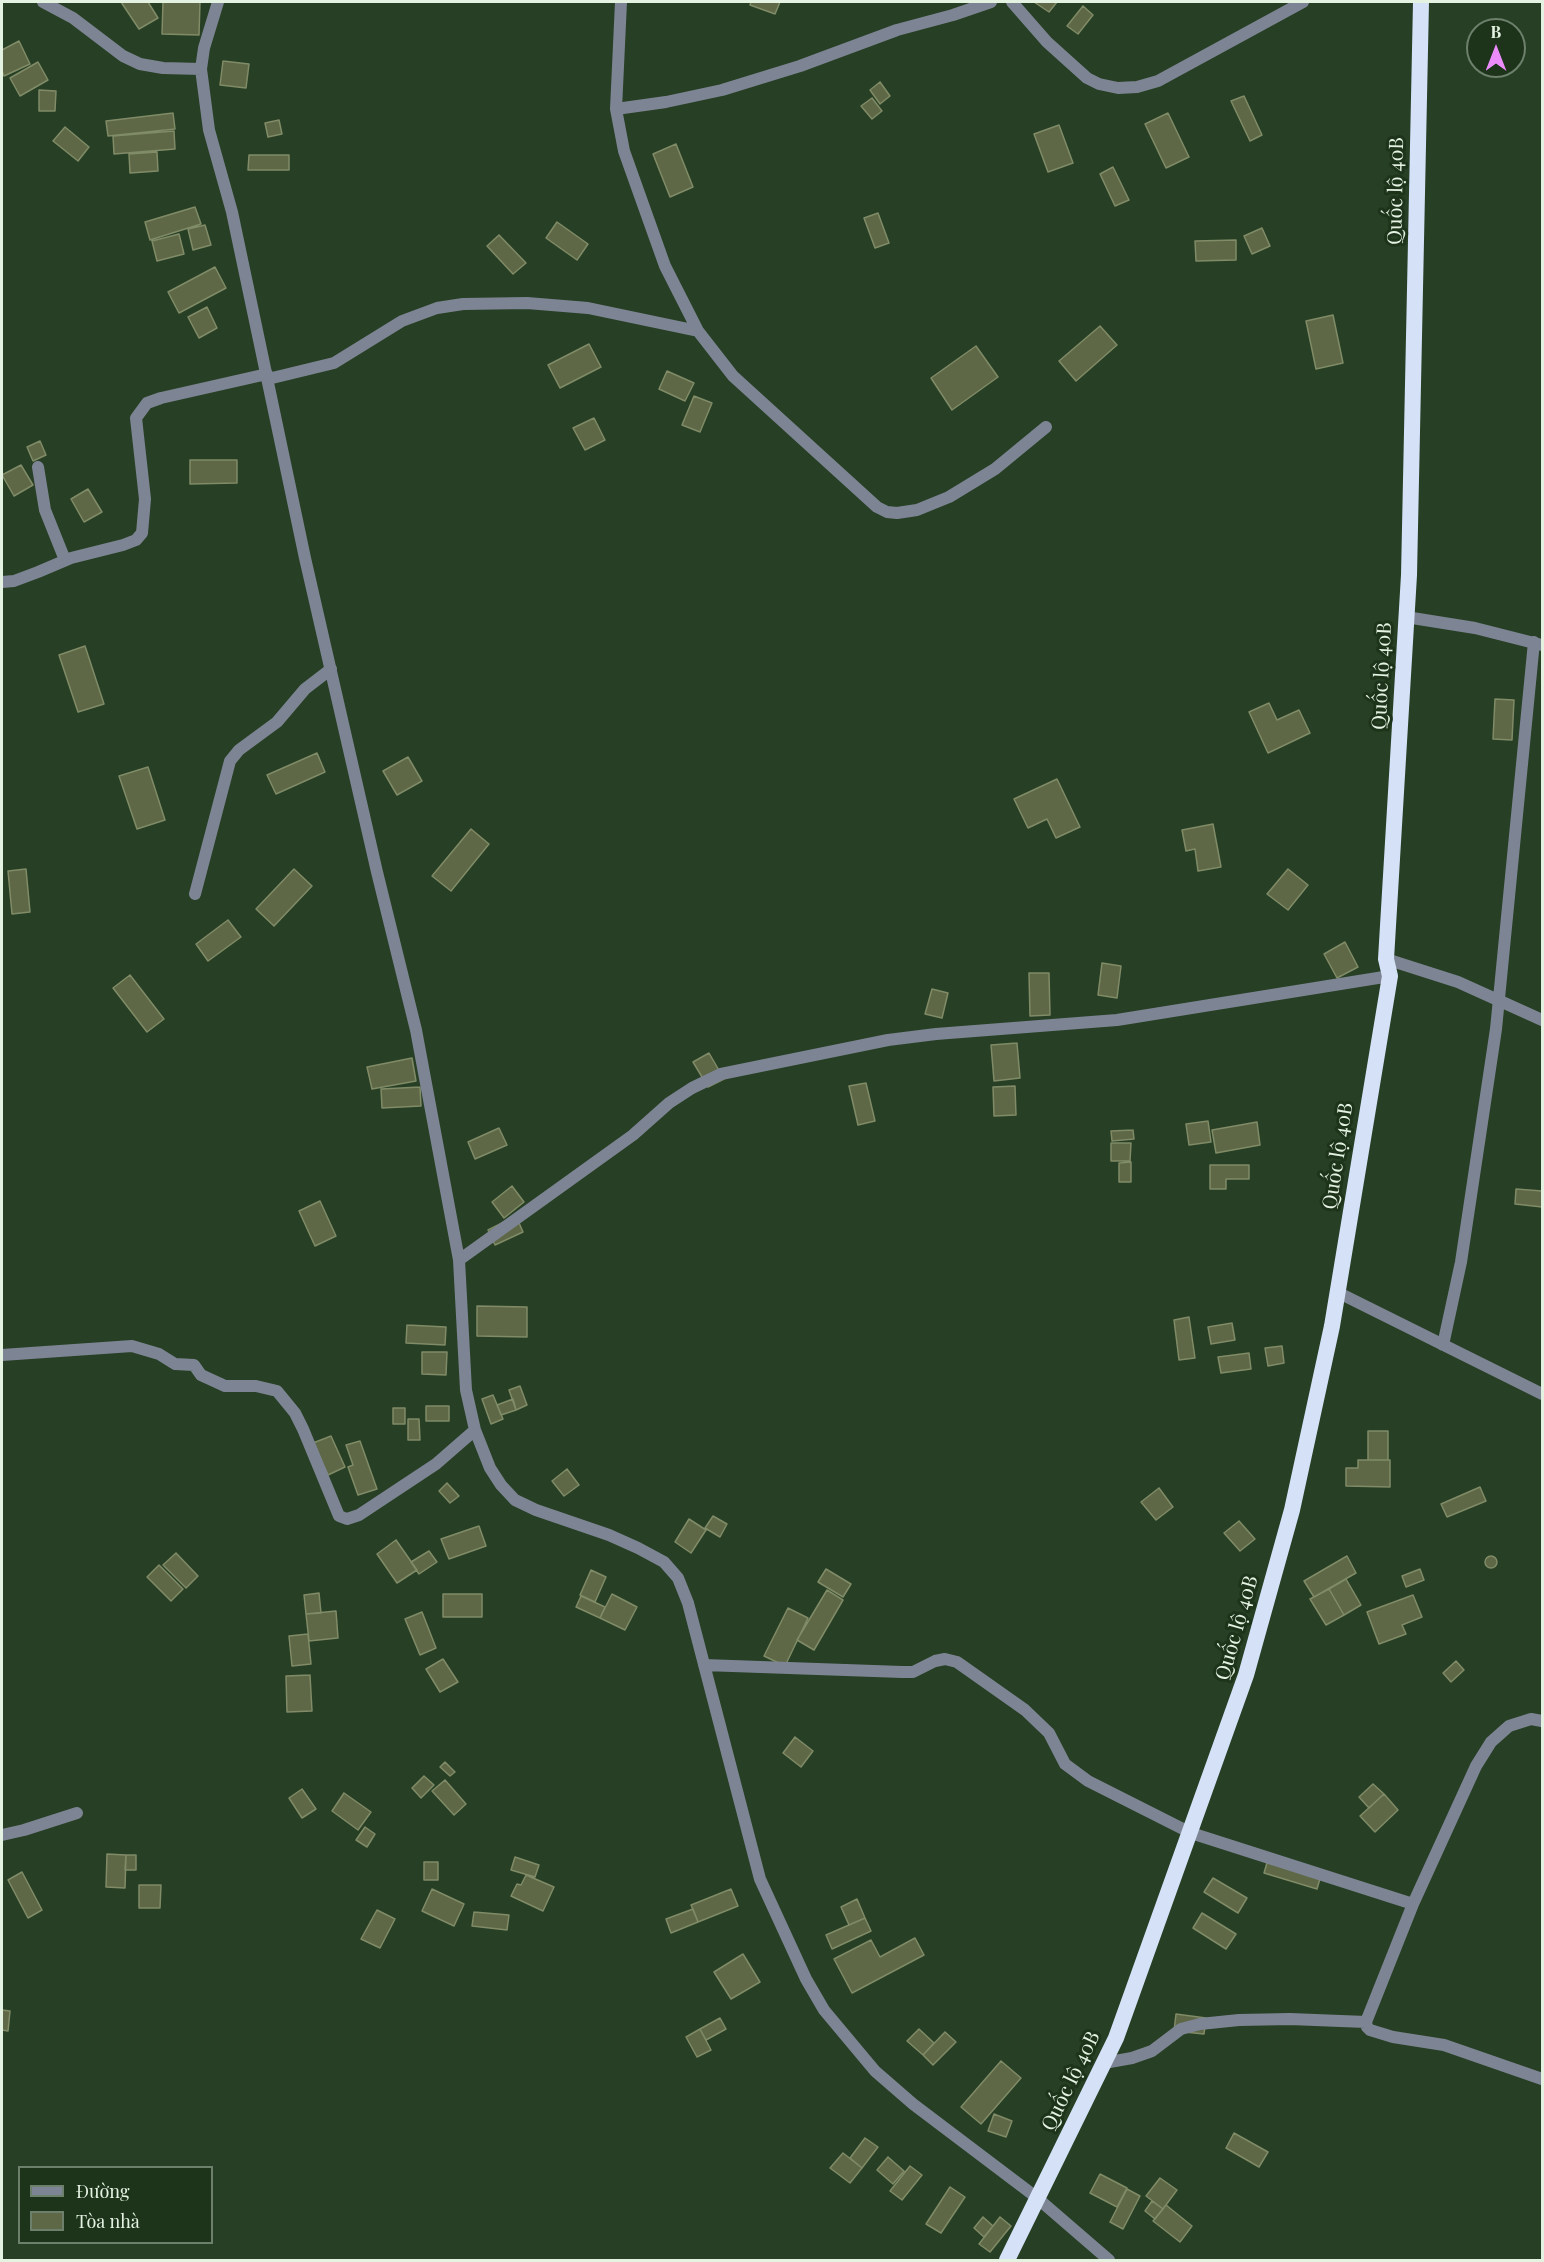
<!DOCTYPE html>
<html>
<head>
<meta charset="utf-8">
<style>
	body { margin:0 }
	#map { position:relative; width:1544px; height:2262px; overflow:hidden; background:#273f24; font-family:"Playfair Display",serif }
	canvas { display:block }
	.frame { position:absolute; inset:0; border:3px solid #e4f2e2; pointer-events:none }
	.legend { position:absolute; left:18px; top:2166px; width:195px; height:78px; box-sizing:border-box; background:#1d341b; border:2px solid #6d806b; margin:0; padding:8px 10px; list-style:none; font-size:18px; color:#e4f2e2 }
	.legend li { display:flex; align-items:center; gap:12px; height:30px }
	.legend b { width:30px; border:2px solid #6d806b }
	.north { position:absolute; left:1466px; top:18px; width:60px; height:60px; box-sizing:border-box; background:#1d341b; border:2px solid #6d806b; border-radius:50%; rotate:0deg; font-size:16px; font-weight:700; line-height:24px; text-align:center; color:#e4f2e2 }
	.north::after { content:''; display:block; margin:auto; width:21px; height:27px; background:#ec8cfb; clip-path:polygon(50% 0,100% 100%,50% 72%,0 100%) }
</style>
</head>
<body>
<div id="map">
<canvas width="1544" height="2262"></canvas>
<div class="frame"></div>
<ul class="legend">
<li><b style="height:8px;background:#7d8594"></b>Đường</li>
<li><b style="height:16px;background:#5e6846"></b>Tòa nhà</li>
</ul>
<div class="north">B</div>
</div>
<script>
const ctx = document.querySelector('canvas').getContext('2d');
ctx.lineJoin = 'round';
function paint(path, color) {
  ctx.fillStyle = color;
  ctx.fill(path, 'evenodd');
}
function shape(rows) {
  const path = new Path2D();
  for (const r of rows) {
    if (r.length === 3) {
      path.moveTo(r[0] + r[2], r[1]);
      path.arc(r[0], r[1], r[2], 0, 2 * Math.PI);
      continue;
    }
    path.moveTo(r[0], r[1]);
    for (let i = 2; i < r.length; i += 2) path.lineTo(r[i], r[i + 1]);
  }
  return path;
}
function trace(path, color, width, dash) {
  ctx.strokeStyle = color;
  ctx.lineWidth = width;
  ctx.lineCap = dash ? 'butt' : 'round';
  ctx.setLineDash(dash || []);
  ctx.stroke(path);
}
function drawText(font, color, halo, rows, align = 'center') {
  ctx.font = font + ' "Playfair Display",serif';
  ctx.lineWidth = 6;
  ctx.setLineDash([]);
  ctx.textBaseline = 'middle';
  ctx.strokeStyle = halo;
  ctx.fillStyle = color;
  for (const [text, x, y, turn = 0] of rows) {
    ctx.save();
    ctx.translate(x, y);
    ctx.rotate((+turn || 0) * Math.PI / 180);
    ctx.textAlign = isNaN(turn) ? turn : align;
    if (halo) ctx.strokeText(text, 0, 0);
    ctx.fillText(text, 0, 0);
    ctx.restore();
  }
}
const building = shape([
	[121,2,148,2,158,18,139,29,121,2],
	[163,2,200,2,199,35,162,34,163,2],
	[751,2,780,2,775,14,750,5,751,2],
	[1034,2,1057,2,1049,12,1034,2],
	[1083,6,1093,15,1078,34,1067,26,1083,6],
	[19,41,30,64,4,76,2,71,2,50,19,41],
	[223,61,249,64,246,88,220,85,223,61],
	[38,62,48,80,20,96,10,78,38,62],
	[880,82,890,96,880,104,870,90,880,82],
	[39,90,56,91,55,111,39,111,39,90],
	[1244,96,1262,135,1250,141,1231,101,1244,96],
	[872,98,882,111,872,119,861,106,872,98],
	[173,113,175,129,108,136,106,121,173,113],
	[1168,113,1189,157,1166,168,1145,124,1168,113],
	[279,120,282,134,268,137,265,123,279,120],
	[1059,125,1073,163,1048,172,1034,134,1059,125],
	[65,127,89,147,78,161,53,141,65,127],
	[174,131,175,149,114,154,113,136,174,131],
	[676,144,693,187,670,197,653,154,676,144],
	[157,152,158,171,130,173,129,154,157,152],
	[249,155,289,155,289,170,248,170,249,155],
	[1113,167,1129,200,1115,206,1100,174,1113,167],
	[195,207,201,224,150,240,145,222,195,207],
	[878,213,889,243,875,248,864,218,878,213],
	[557,222,588,244,577,260,546,238,557,222],
	[205,225,211,245,193,250,188,229,205,225],
	[1262,228,1270,246,1252,254,1244,236,1262,228],
	[179,234,184,254,157,261,152,241,179,234],
	[499,235,526,263,513,274,487,246,499,235],
	[1236,240,1236,260,1196,261,1195,241,1236,240],
	[215,267,226,288,179,313,168,292,215,267],
	[207,307,217,328,199,338,188,317,207,307],
	[1333,315,1343,363,1316,369,1306,321,1333,315],
	[1100,326,1117,345,1076,381,1059,361,1100,326],
	[589,344,601,367,560,388,548,365,589,344],
	[976,346,998,377,952,410,931,378,976,346],
	[667,371,694,383,685,401,659,389,667,371],
	[694,396,712,403,700,432,682,425,694,396],
	[594,418,605,440,585,450,573,428,594,418],
	[40,441,46,455,33,461,27,447,40,441],
	[190,460,237,460,237,483,190,484,190,460],
	[21,465,33,485,14,496,2,475,21,465],
	[88,489,102,512,84,522,71,499,88,489],
	[85,646,104,704,78,712,59,655,85,646],
	[1495,699,1514,700,1512,740,1493,739,1495,699],
	[1269,703,1277,720,1299,710,1310,733,1268,753,1249,712,1269,703],
	[317,753,325,772,276,794,267,775,317,753],
	[408,757,422,781,397,795,383,771,408,757],
	[148,767,165,820,137,829,119,776,148,767],
	[1057,779,1080,827,1056,838,1047,819,1028,828,1014,799,1057,779],
	[1213,824,1221,867,1198,871,1195,849,1186,851,1182,830,1213,824],
	[471,829,489,844,451,891,432,876,471,829],
	[26,869,30,912,12,914,8,871,26,869],
	[294,869,312,886,274,926,256,909,294,869],
	[1288,869,1308,885,1288,910,1267,894,1288,869],
	[228,920,241,937,208,961,196,944,228,920],
	[1345,942,1358,967,1337,978,1324,954,1345,942],
	[1102,963,1121,966,1117,998,1098,995,1102,963],
	[1029,973,1049,973,1050,1015,1030,1016,1029,973],
	[130,975,164,1019,147,1032,113,988,130,975],
	[932,989,948,993,942,1018,925,1014,932,989],
	[1017,1043,1020,1078,994,1081,991,1045,1017,1043],
	[709,1053,724,1079,708,1087,693,1062,709,1053],
	[412,1058,416,1081,372,1089,367,1067,412,1058],
	[866,1083,875,1121,858,1125,849,1086,866,1083],
	[1015,1086,1016,1115,994,1116,993,1087,1015,1086],
	[420,1087,421,1106,382,1108,381,1089,420,1087],
	[1208,1121,1211,1142,1189,1145,1186,1124,1208,1121],
	[1257,1122,1260,1145,1216,1153,1212,1130,1257,1122],
	[499,1128,507,1145,475,1159,468,1142,499,1128],
	[1133,1130,1134,1139,1112,1141,1111,1131,1133,1130],
	[1111,1143,1131,1143,1130,1161,1111,1161,1111,1143],
	[1131,1162,1131,1182,1119,1182,1119,1163,1131,1162],
	[1210,1165,1249,1165,1249,1179,1226,1179,1226,1189,1210,1189,1210,1165],
	[512,1186,524,1202,504,1218,492,1202,512,1186],
	[1516,1189,1542,1191,1542,1207,1515,1204,1516,1189],
	[320,1201,336,1236,315,1246,299,1211,320,1201],
	[516,1216,523,1232,495,1245,488,1230,516,1216],
	[477,1306,527,1307,527,1337,477,1336,477,1306],
	[1189,1317,1195,1358,1179,1360,1174,1320,1189,1317],
	[1232,1323,1235,1340,1211,1344,1208,1327,1232,1323],
	[407,1325,446,1327,445,1345,406,1343,407,1325],
	[1282,1346,1284,1363,1268,1366,1265,1348,1282,1346],
	[422,1352,447,1352,446,1375,422,1374,422,1352],
	[1249,1353,1251,1369,1221,1373,1218,1357,1249,1353],
	[520,1386,527,1405,516,1410,509,1390,520,1386],
	[493,1395,503,1419,491,1424,482,1399,493,1395],
	[513,1399,516,1410,501,1415,497,1405,513,1399],
	[426,1406,449,1406,449,1421,426,1421,426,1406],
	[393,1408,405,1408,405,1424,393,1424,393,1408],
	[408,1419,419,1419,420,1440,408,1440,408,1419],
	[1368,1431,1388,1431,1388,1460,1368,1460,1368,1431],
	[331,1436,345,1467,328,1475,313,1443,331,1436],
	[360,1441,377,1489,358,1495,348,1467,353,1465,346,1445,360,1441],
	[1358,1460,1390,1460,1390,1487,1346,1486,1346,1468,1358,1468,1358,1460],
	[567,1469,579,1485,564,1496,552,1481,567,1469],
	[447,1483,459,1496,450,1503,439,1491,447,1483],
	[1480,1487,1486,1501,1447,1517,1441,1504,1480,1487],
	[1159,1488,1173,1507,1156,1520,1141,1502,1159,1488],
	[713,1516,727,1524,720,1537,705,1528,713,1516],
	[689,1519,706,1530,691,1553,675,1542,689,1519],
	[1239,1521,1255,1539,1240,1551,1224,1533,1239,1521],
	[479,1526,486,1546,449,1559,441,1539,479,1526],
	[396,1540,417,1570,397,1583,377,1554,396,1540],
	[429,1551,437,1562,419,1574,411,1562,429,1551],
	[176,1553,198,1576,186,1588,163,1565,176,1553],
	[1491,1562,6],
	[1347,1556,1356,1573,1314,1597,1304,1581,1347,1556],
	[159,1565,183,1589,171,1601,147,1577,159,1565],
	[826,1569,851,1584,843,1597,818,1582,826,1569],
	[1420,1569,1424,1580,1406,1587,1402,1576,1420,1569],
	[591,1570,606,1577,595,1602,580,1595,591,1570],
	[1346,1579,1361,1605,1344,1615,1329,1589,1346,1579],
	[1329,1589,1344,1615,1326,1625,1310,1599,1329,1589],
	[827,1590,843,1600,814,1650,797,1640,827,1590],
	[319,1593,321,1613,306,1614,304,1595,319,1593],
	[443,1594,482,1594,482,1617,443,1617,443,1594],
	[612,1594,637,1607,625,1630,600,1618,612,1594],
	[1413,1595,1422,1617,1402,1625,1406,1634,1379,1644,1367,1612,1413,1595],
	[581,1596,605,1607,600,1618,576,1607,581,1596],
	[788,1608,808,1618,785,1666,764,1656,788,1608],
	[336,1611,338,1638,309,1641,306,1614,336,1611],
	[422,1612,436,1648,420,1655,405,1619,422,1612],
	[308,1634,311,1664,292,1666,289,1636,308,1634],
	[443,1659,458,1682,440,1692,426,1669,443,1659],
	[1456,1661,1464,1670,1451,1682,1443,1673,1456,1661],
	[310,1675,312,1711,287,1712,286,1676,310,1675],
	[795,1737,813,1751,801,1767,783,1753,795,1737],
	[445,1762,455,1772,450,1776,440,1767,445,1762],
	[424,1776,434,1785,421,1798,412,1788,424,1776],
	[445,1780,466,1804,454,1815,432,1791,445,1780],
	[1373,1784,1384,1794,1369,1808,1359,1797,1373,1784],
	[302,1789,316,1809,302,1818,289,1798,302,1789],
	[344,1793,371,1812,358,1830,332,1811,344,1793],
	[1384,1794,1398,1810,1375,1832,1360,1816,1384,1794],
	[365,1827,375,1834,367,1847,356,1840,365,1827],
	[107,1854,126,1855,125,1888,106,1887,107,1854],
	[126,1855,136,1855,136,1870,125,1870,126,1855],
	[1269,1856,1322,1872,1317,1889,1264,1873,1269,1856],
	[515,1857,539,1865,535,1877,511,1870,515,1857],
	[424,1862,438,1862,438,1880,424,1880,424,1862],
	[22,1872,42,1910,28,1918,8,1880,22,1872],
	[526,1875,554,1887,543,1911,511,1896,517,1884,521,1885,526,1875],
	[1213,1878,1247,1898,1238,1913,1204,1892,1213,1878],
	[139,1885,161,1885,160,1908,139,1908,139,1885],
	[432,1889,464,1904,454,1926,422,1911,432,1889],
	[731,1889,738,1906,698,1922,691,1905,731,1889],
	[857,1899,865,1918,849,1925,841,1907,857,1899],
	[693,1909,698,1922,671,1933,666,1919,693,1909],
	[377,1910,395,1919,380,1948,361,1939,377,1910],
	[474,1912,509,1915,507,1930,472,1926,474,1912],
	[1202,1913,1236,1934,1226,1949,1193,1928,1202,1913],
	[865,1918,871,1931,832,1949,826,1935,865,1918],
	[915,1938,924,1955,852,1993,834,1959,871,1940,880,1957,915,1938],
	[743,1954,760,1982,731,1999,714,1972,743,1954],
	[2,2010,10,2011,8,2031,2,2030,2,2010],
	[1176,2014,1206,2018,1204,2034,1174,2031,1176,2014],
	[720,2018,726,2029,706,2040,700,2029,720,2018],
	[700,2029,711,2050,697,2057,686,2037,700,2029],
	[919,2029,934,2043,923,2055,907,2041,919,2029],
	[945,2032,956,2042,933,2065,923,2055,945,2032],
	[1001,2061,1021,2078,981,2124,961,2107,1001,2061],
	[994,2114,1012,2121,1006,2137,988,2131,994,2114],
	[1234,2133,1268,2152,1259,2167,1226,2148,1234,2133],
	[865,2138,878,2147,862,2168,850,2158,865,2138],
	[843,2153,862,2168,850,2183,830,2168,843,2153],
	[888,2157,904,2171,893,2184,877,2170,888,2157],
	[910,2166,922,2175,902,2200,890,2191,910,2166],
	[1100,2174,1127,2188,1117,2207,1090,2193,1100,2174],
	[1160,2178,1177,2190,1163,2209,1146,2196,1160,2178],
	[950,2187,965,2197,941,2233,926,2224,950,2187],
	[1127,2189,1140,2196,1123,2229,1110,2222,1127,2189],
	[1152,2201,1163,2209,1155,2219,1145,2211,1152,2201],
	[1166,2205,1192,2226,1180,2242,1153,2221,1166,2205],
	[983,2217,993,2226,984,2237,974,2228,983,2217],
	[1000,2217,1011,2226,990,2252,979,2244,1000,2217]
]);
const minor = shape([
	[43,2,73,18,123,56,140,64,163,68,201,69],
	[218,2,204,48,201,69,209,130,232,212,305,558,377,872,416,1030,459,1260,466,1390,475,1430,490,1468,501,1485,515,1500,536,1510,609,1535,638,1548,664,1562,678,1578,688,1603,760,1879,806,1979,824,2010,875,2071,913,2104,1036,2197,1109,2260],
	[621,2,616,109,624,151,665,266,698,331,733,376,877,507,887,512,897,513,917,510,949,497,995,469,1046,427],
	[1012,2,1047,42,1087,78,1099,84,1118,88,1137,87,1158,81,1303,2],
	[616,109,666,102,722,90,800,66,897,30,953,15,991,2],
	[268,379,334,363,402,321,437,308,463,304,527,303,588,308,698,331],
	[38,467,45,510,65,560],
	[2,582,14,581,38,572,71,558,123,545,136,540,142,533,145,499,136,418,147,403,161,398,267,374],
	[1406,617,1475,628,1542,645],
	[195,894,230,761,239,750,277,722,305,689,331,669],
	[1386,959,1458,982,1542,1020],
	[459,1260,633,1135,669,1103,692,1088,721,1074,888,1040,936,1034,1117,1020,1390,976],
	[1337,1292,1542,1394],
	[1443,1345,1461,1262,1496,1029,1534,642],
	[2,1355,132,1346,159,1354,175,1364,194,1365,201,1375,225,1386,256,1386,277,1391,295,1413,303,1429,339,1516,347,1519,359,1515,436,1464,475,1430],
	[704,1665,902,1672,913,1672,935,1661,945,1659,957,1662,1025,1710,1049,1733,1065,1764,1088,1781,1191,1833,1413,1904,1366,2022,1367,2027,1370,2030,1393,2037,1444,2045,1542,2079],
	[2,1835,24,1830,77,1813],
	[1413,1904,1476,1766,1491,1742,1509,1726,1531,1719,1542,1721],
	[1104,2063,1132,2058,1152,2051,1181,2029,1200,2024,1239,2020,1290,2019,1366,2022]
]);
const trunk = shape([
	[1007,2260,1116,2038,1246,1675,1292,1510,1332,1326,1390,976,1386,959,1409,575,1421,2]
]);
const streetNames = [
	["Quốc lộ 40B",1396,191,-89],
	["Quốc lộ 40B",1382,676,-87],
	["Quốc lộ 40B",1338,1156,-81],
	["Quốc lộ 40B",1237,1628,-74],
	["Quốc lộ 40B",1071,2081,-64]
];
paint(building, '#5e6846');
trace(building, '#808b67', 1.5);
trace(minor, '#7d8594', 12);
trace(trunk, '#d4e1f7', 16);
drawText('20px', '#e4f2e2', '#1d341b', streetNames);
</script>
</body>
</html>
